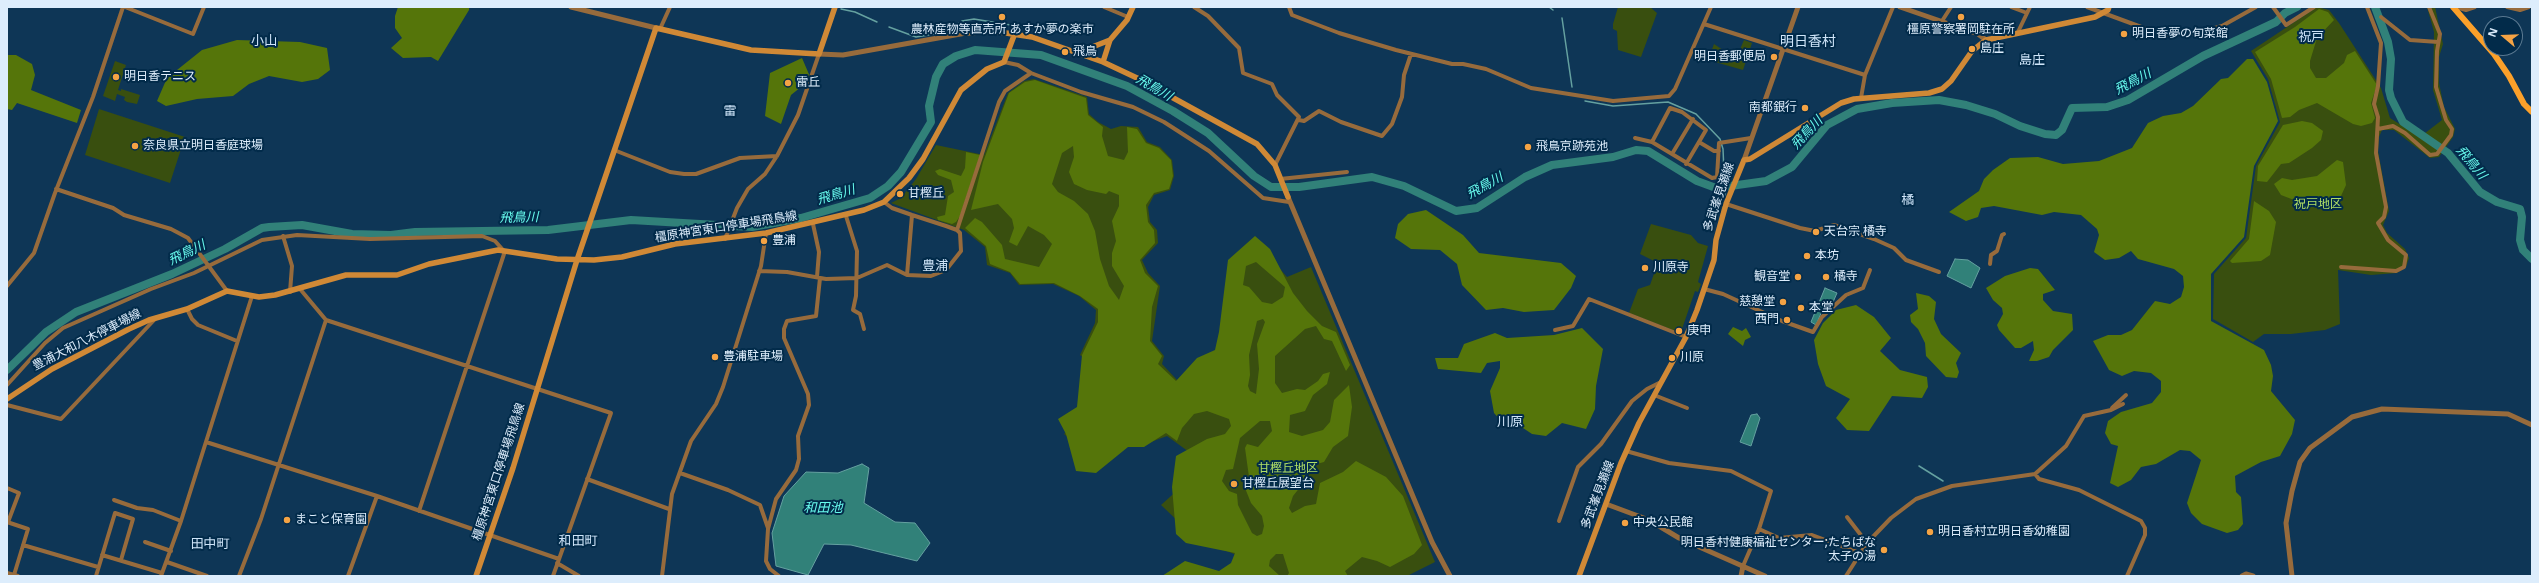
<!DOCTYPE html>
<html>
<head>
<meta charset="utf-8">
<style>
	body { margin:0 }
	#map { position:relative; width:2539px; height:583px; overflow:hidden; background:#0e3656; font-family:"Noto Sans",sans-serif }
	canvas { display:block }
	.frame { position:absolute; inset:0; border:8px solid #ddedfc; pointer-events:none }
	.north { position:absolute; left:2483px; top:16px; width:40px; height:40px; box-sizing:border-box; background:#022b4a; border:1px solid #5a7991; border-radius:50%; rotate:289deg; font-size:11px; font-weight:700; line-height:16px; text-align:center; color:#ddedfc }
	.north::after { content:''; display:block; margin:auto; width:14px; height:18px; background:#f4a344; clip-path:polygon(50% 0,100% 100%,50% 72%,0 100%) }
</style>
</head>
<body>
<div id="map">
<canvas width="2539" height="583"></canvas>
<div class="frame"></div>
<div class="north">N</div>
</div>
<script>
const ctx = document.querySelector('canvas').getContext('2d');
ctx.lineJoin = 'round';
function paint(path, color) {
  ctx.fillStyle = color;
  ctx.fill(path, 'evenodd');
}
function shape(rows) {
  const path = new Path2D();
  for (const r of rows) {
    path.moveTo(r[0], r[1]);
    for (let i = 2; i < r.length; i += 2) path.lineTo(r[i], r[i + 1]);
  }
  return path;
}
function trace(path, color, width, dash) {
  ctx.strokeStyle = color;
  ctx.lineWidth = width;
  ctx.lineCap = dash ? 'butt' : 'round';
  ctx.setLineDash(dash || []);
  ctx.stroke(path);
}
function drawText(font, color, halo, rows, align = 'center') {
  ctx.font = font + ' "Noto Sans","Noto Sans JP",sans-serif';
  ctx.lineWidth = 4;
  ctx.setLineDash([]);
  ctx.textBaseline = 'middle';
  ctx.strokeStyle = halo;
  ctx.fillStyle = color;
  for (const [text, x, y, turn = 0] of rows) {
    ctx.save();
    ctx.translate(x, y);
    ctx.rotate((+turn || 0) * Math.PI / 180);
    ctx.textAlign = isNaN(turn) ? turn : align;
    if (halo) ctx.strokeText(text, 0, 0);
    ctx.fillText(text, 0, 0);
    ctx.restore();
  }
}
const green = shape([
	[1618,7,1650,7,1657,13,1641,57,1618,50,1617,31,1613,29,1613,24],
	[2317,7,2329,10,2339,23,2381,88,2390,118,2420,137,2442,120,2433,90,2434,32,2427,7,2435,7,2443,44,2439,57,2439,83,2444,107,2455,129,2453,137,2439,157,2430,158,2394,130,2382,130,2379,137,2378,151,2389,211,2383,225,2387,233,2405,249,2409,258,2406,267,2397,273,2371,275,2338,270,2340,324,2325,330,2291,334,2264,334,2253,342,2213,319,2214,274,2246,238,2256,166,2280,122,2268,79,2251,51],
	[1744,40,1752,43,1743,70,1708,60,1714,44,1726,52,1738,54],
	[115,61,126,65,118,90,121,91,121,89,140,95,137,104,127,102,124,100,125,97,117,94,115,101,103,96],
	[1034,79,1087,97,1089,114,1098,122,1111,129,1121,126,1138,127,1147,142,1160,147,1172,160,1174,176,1170,190,1154,195,1148,207,1150,222,1157,230,1158,243,1142,260,1148,273,1160,286,1152,341,1164,356,1162,364,1178,381,1223,361,1235,260,1268,255,1287,277,1311,267,1435,562,1407,576,1249,576,1239,556,1219,548,1183,526,1161,505,1181,487,1189,452,1167,436,1143,445,1126,443,1096,459,1064,434,1087,409,1100,369,1080,355,1095,323,1096,310,1079,296,1053,284,1019,285,1010,273,987,265,985,247,964,230,891,203,901,198,916,179,936,145,984,155,1008,93,1024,81],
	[99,109,185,137,170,183,85,155],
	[1651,224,1691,235,1698,243,1708,246,1698,282,1701,284,1698,292,1695,291,1682,329,1679,329,1678,332,1629,313,1638,289,1650,285,1656,268,1657,264,1654,261,1640,254]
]);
const forest = shape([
	[398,7,469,7,469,10,438,61,431,57,403,58,391,48,402,38,395,28,395,16],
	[2319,9,2328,12,2334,20,2317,38,2310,61,2310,68,2316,78,2326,78,2344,63,2347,55,2355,51,2377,85,2371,103,2375,118,2372,123,2361,126,2353,124,2317,103,2299,110,2290,117,2282,118,2271,79,2255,52,2295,27],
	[237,40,300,42,327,48,330,70,318,79,302,82,269,76,249,84,233,96,197,99,166,106,157,101,167,78,202,50],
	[7,55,16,55,32,64,35,75,31,90,81,110,77,123,17,103,12,110,7,109],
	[802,58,811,79,791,95,781,124,765,116,770,73],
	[2247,59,2253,59,2267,82,2278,121,2254,166,2244,237,2211,274,2211,321,2264,350,2271,365,2273,376,2271,391,2295,420,2292,434,2280,456,2261,462,2235,476,2236,492,2241,497,2243,524,2238,530,2227,533,2202,524,2191,513,2187,503,2201,460,2190,451,2180,450,2156,464,2141,467,2131,480,2118,487,2110,483,2118,446,2111,444,2105,433,2108,421,2121,412,2152,403,2161,392,2161,381,2151,373,2134,371,2122,376,2109,370,2093,341,2108,335,2121,335,2132,330,2155,301,2170,304,2181,297,2184,287,2183,276,2174,269,2138,259,2131,251,2119,258,2105,260,2094,252,2099,235,2097,229,2081,215,2054,212,2042,215,1994,206,1981,208,1978,217,1966,221,1949,212,1979,191,1984,179,1993,170,2010,158,2038,157,2063,164,2099,161,2132,148,2148,123,2163,116,2181,113,2193,106,2221,79,2228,78],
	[1035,80,1086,98,1088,115,1103,127,1102,136,1108,156,1124,160,1128,152,1127,127,1137,129,1146,143,1159,148,1171,160,1173,176,1169,189,1154,193,1146,205,1148,222,1154,230,1155,243,1140,260,1145,273,1158,286,1152,307,1150,341,1162,356,1158,364,1176,381,1197,358,1215,350,1219,332,1228,260,1255,236,1270,249,1293,293,1307,311,1322,326,1336,332,1350,365,1346,371,1332,341,1324,339,1316,326,1305,329,1275,356,1275,383,1282,393,1297,389,1305,390,1318,381,1323,374,1330,372,1327,384,1313,395,1305,411,1290,415,1289,432,1302,436,1323,430,1330,422,1334,400,1349,385,1352,407,1348,436,1333,447,1324,462,1313,465,1305,481,1293,496,1289,508,1292,513,1305,506,1316,504,1320,483,1343,472,1356,461,1386,477,1403,496,1422,545,1414,554,1390,567,1377,561,1362,557,1345,571,1348,576,1287,576,1289,573,1283,554,1276,554,1270,560,1269,566,1280,576,1162,576,1185,561,1219,571,1231,563,1235,553,1186,543,1176,534,1172,487,1176,456,1207,439,1225,434,1231,426,1229,419,1207,411,1194,414,1182,428,1177,441,1166,433,1144,447,1128,447,1096,473,1076,471,1066,434,1058,419,1077,407,1082,355,1098,322,1098,309,1080,296,1054,283,1020,284,1010,272,990,264,986,246,965,228,975,218,982,222,1002,245,1005,259,1039,267,1052,244,1044,235,1028,226,1017,246,1009,242,1014,228,1012,219,998,204,971,210,983,162,1009,93,1025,82],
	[1073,146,1074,157,1069,172,1074,184,1087,190,1106,194,1109,191,1119,195,1119,206,1112,221,1116,241,1112,253,1112,266,1124,286,1119,300,1109,286,1100,259,1095,231,1088,214,1074,201,1058,192,1052,184,1062,153],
	[1256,262,1285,287,1283,297,1272,304,1262,302,1249,287,1243,285,1246,266],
	[1263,319,1265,322,1257,344,1259,369,1256,394,1250,391,1248,386,1250,375,1249,355,1257,321],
	[1260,421,1270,421,1272,431,1258,447,1247,444,1245,448,1249,477,1245,488,1251,503,1262,516,1264,526,1262,534,1257,536,1252,533,1238,505,1237,494,1229,491,1222,481,1226,470,1233,469,1240,438],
	[2302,121,2312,123,2323,131,2321,140,2312,148,2289,163,2281,164,2267,182,2257,181,2258,166,2283,125],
	[966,152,980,155,960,216,956,222,952,224,938,220,937,217,945,215,948,196,954,192,951,180,938,175,935,171,940,169,961,176,965,168],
	[2337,160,2343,162,2346,185,2341,196,2322,200,2302,209,2295,207,2294,200,2281,195,2274,184,2282,178,2292,180,2317,176],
	[2254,201,2269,211,2276,222,2270,255,2261,261,2232,263,2230,261,2249,239],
	[1426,210,1463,235,1479,253,1561,263,1576,276,1571,288,1554,310,1524,312,1503,308,1486,310,1462,285,1457,264,1440,250,1411,249,1395,238,1398,224,1408,214],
	[2030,268,2038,269,2055,290,2043,294,2043,300,2053,311,2072,314,2073,330,2053,350,2049,357,2037,361,2029,361,2034,350,2033,341,2021,348,2015,348,1999,330,1997,325,2003,314,2002,308,1993,300,1986,288,2005,276],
	[1916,293,1929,296,1936,302,1934,319,1941,334,1961,353,1956,363,1959,372,1957,378,1946,377,1926,356,1925,343,1918,329,1911,322,1910,315,1918,309],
	[1856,305,1874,317,1891,338,1880,351,1900,370,1927,377,1928,387,1922,398,1892,396,1869,431,1847,430,1836,418,1850,399,1826,386,1818,364,1814,340,1823,323,1836,310],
	[1733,327,1742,331,1746,328,1751,337,1745,340,1743,346,1728,334],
	[1582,328,1603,349,1596,386,1595,409,1586,429,1562,423,1546,436,1532,434,1520,426,1505,425,1494,413,1490,391,1500,368,1500,361,1487,363,1481,373,1438,369,1435,358,1458,358,1464,344,1495,333,1507,338,1554,335]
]);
const water = shape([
	[1955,259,1968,260,1980,268,1971,288,1947,276,1955,259],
	[1825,288,1837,293,1830,309,1826,312,1822,311,1816,325,1811,322,1825,288],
	[1757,414,1760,418,1751,446,1740,442,1751,415,1757,414],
	[862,464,869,468,864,503,895,522,915,523,930,543,917,561,851,545,824,544,808,575,776,566,772,533,784,496,806,472,838,473,862,464]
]);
const stream = shape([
	[828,7,829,7],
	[1549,7,1553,10],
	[841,9,855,12,877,22],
	[1562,18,1572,87],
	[889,27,916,37,947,32,962,21,974,19,1029,28],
	[1585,101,1613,106,1668,102,1696,114,1720,139,1723,149,1725,195],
	[1919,466,1943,481]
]);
const river = shape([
	[2375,7,2388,42,2391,59,2389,90,2391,98,2403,122,2448,153,2480,192,2497,202,2520,209,2522,217,2520,240,2523,250,2532,259],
	[7,370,46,332,76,312,172,274,225,249,262,228,269,227,302,225,352,234,391,235,415,232,548,230,631,220,752,227,801,218,870,198,888,186,901,172,931,122,929,106,936,77,943,64,956,56,975,50,1041,55,1127,86,1173,111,1208,133,1254,176,1271,187,1299,187,1372,177,1404,186,1456,211,1477,208,1525,177,1552,165,1613,157,1636,150,1648,151,1697,181,1716,188,1766,181,1792,167,1827,125,1857,109,1892,103,1939,100,1966,105,1995,114,2020,126,2045,134,2056,135,2062,130,2072,108,2107,107,2128,100,2203,56,2276,22,2285,13,2297,7]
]);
const minor = shape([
	[125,7,193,34,204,7],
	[1104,7,1128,17],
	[1194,7,1208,16,1239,48,1243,73,1272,84,1277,95,1299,117,1275,165],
	[1289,7,1292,15,1339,33,1396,50,1452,64,1463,64,1486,69,1531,88,1613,101,1669,96,1675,89,1711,7],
	[2011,7,2027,13],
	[2087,7,2163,35,2197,33,2222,26,2256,7],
	[2273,7,2286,25,2314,7],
	[2456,7,2466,10,2475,7],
	[2507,7,2520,10,2529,7],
	[2381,17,2410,40,2438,42],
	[1942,21,1951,7],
	[1704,24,1865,75],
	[660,29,670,7],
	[2017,34,2030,7],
	[1004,62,1018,65,1031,73,1081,92,1133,107,1164,122,1209,151,1263,198,1289,202],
	[1861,98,1865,75,1893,7],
	[1299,120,1304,121,1319,111,1341,122,1382,136,1392,124,1402,97,1404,75,1411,54],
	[2378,129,2393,126,2405,133,2430,155,2437,154,2451,135,2452,129,2446,120,2436,87,2437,51,2440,34,2429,7],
	[1635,138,1652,142,1712,178,1717,177,1719,143,1751,138],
	[1652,142,1670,108,1682,112,1706,130,1686,164],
	[1699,142,1714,151,1719,151],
	[614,150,670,172,684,174,696,174,740,158,777,156],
	[1672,154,1693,119],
	[1280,179,1347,172],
	[56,189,113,208,124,215,171,229,188,238,227,291],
	[884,202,892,208,912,215,946,226,957,230,960,233,961,251,946,270,931,276,907,275,912,215],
	[1726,204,1800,228,1815,231,1834,225,1874,239,1894,248,1906,260,1939,272],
	[846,216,857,251,856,296,853,310,860,314,864,329],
	[813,224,819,252,817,277],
	[957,230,999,102,1005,91,1031,73],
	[283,236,292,266,290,292],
	[725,239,737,208,748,189,765,174,777,156,798,115,819,54],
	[1990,264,1991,255,1997,251,2002,235,2004,234],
	[2341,267,2396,271,2404,267,2406,255,2388,240,2378,223,2384,217,2386,207,2376,153,2378,117,2374,104,2378,86,2381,43,2367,7],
	[759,271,787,272,826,279,857,278,887,265,907,275],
	[7,286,34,253,55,193,93,97,123,7],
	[300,289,326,320,611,413,553,576],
	[1704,289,1723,294,1782,321,1813,332,1822,317,1846,295,1863,288,1870,270],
	[187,309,192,319,198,325,237,341],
	[1555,330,1573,326,1589,299,1686,337],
	[7,385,45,343,63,328,151,289,194,273,262,240,297,235,370,239,482,236,495,241,503,250],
	[1654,395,1687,408],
	[7,405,61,419,155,319],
	[2112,408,2126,395],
	[206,442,377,496,559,559],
	[1626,451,1669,463,1731,471,1771,491,1759,529,1743,566],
	[680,473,728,490,760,505,768,528],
	[2035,474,2039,479,2079,490,2141,521,2145,528,2145,535,2127,576],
	[587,479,669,509],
	[7,488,19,493,8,522],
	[114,500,137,508,153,510,181,521],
	[419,511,505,251],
	[1847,517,1867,543],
	[1559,521,1578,467,1601,444,1632,401,1647,389,1661,382],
	[7,522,28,529,14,575],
	[1759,529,1779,538,1812,535,1860,553],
	[145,542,171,551],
	[23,545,98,567],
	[102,555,162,573],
	[167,562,207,576],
	[557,563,579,576],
	[7,573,18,576],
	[96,576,115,513,133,519,121,560],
	[161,576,181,521,252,296],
	[239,576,261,519,326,320],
	[348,576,377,496],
	[662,576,672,494,691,441,716,404,723,387,761,266,766,233],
	[779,576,770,569,766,561,768,529,776,499,796,470,799,459,798,436,809,405,808,394,784,338,784,329,787,321,816,316,820,278],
	[1846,576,1867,543,1891,518,1916,499,1952,486,2035,474,2066,446,2084,416,2111,410,2123,404]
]);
const tertiary = shape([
	[571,7,656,28],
	[1900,7,1978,34,1986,40],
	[819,54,843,55,966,33],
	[1744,160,1798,7],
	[1288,197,1432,542,1450,576],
	[1606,504,1649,520,1679,538,1765,576],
	[1741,576,1743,566],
	[2242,576,2246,574,2253,576],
	[2292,576,2286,523,2292,491,2300,462,2310,448,2352,417,2382,409,2508,414,2532,425]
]);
const secondary = shape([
	[966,33,993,31,1032,37,1103,62,1137,78,1257,144,1275,165,1288,197],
	[1077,53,1110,40],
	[1103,62,1110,40,1127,20,1133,7],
	[7,399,52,369,129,329,149,320,187,309,227,291,259,297,275,295,346,275,397,275,429,264,498,250,557,259,594,260,622,257,675,244,766,233,864,210,884,202,909,178,923,159,961,90,987,69,1004,62,1015,33],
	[476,576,513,468,577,260,656,28,751,50,819,54,835,7],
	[1579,576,1621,463,1639,423,1686,337,1697,310,1714,260,1716,240,1726,204,1744,160,1750,159,1841,103,1854,99,1929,93,1942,89,1951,81,1972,51,1986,40,2095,17,2108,10,2109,7]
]);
const primary = shape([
	[2453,7,2494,54,2509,76,2524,104,2532,112]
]);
const markers = [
	[1002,17,4,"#f4a344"],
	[1961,17,4,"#f4a344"],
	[2124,34,4,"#f4a344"],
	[1972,49,4,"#f4a344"],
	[1065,52,4,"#f4a344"],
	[1774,57,4,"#f4a344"],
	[116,77,4,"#f4a344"],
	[788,83,4,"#f4a344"],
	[1805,108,4,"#f4a344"],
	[135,146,4,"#f4a344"],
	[1528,147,4,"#f4a344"],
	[900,194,4,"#f4a344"],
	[1816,232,4,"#f4a344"],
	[764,241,4,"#f4a344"],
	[1807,256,4,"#f4a344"],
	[1645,268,4,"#f4a344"],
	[1798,277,4,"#f4a344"],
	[1826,277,4,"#f4a344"],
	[1783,302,4,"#f4a344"],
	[1801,308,4,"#f4a344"],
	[1787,320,4,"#f4a344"],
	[1679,331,4,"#f4a344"],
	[715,357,4,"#f4a344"],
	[1672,358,4,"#f4a344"],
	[1234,484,4,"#f4a344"],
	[287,520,4,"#f4a344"],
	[1625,523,4,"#f4a344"],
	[1930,532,4,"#f4a344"],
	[1884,550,4,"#f4a344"]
];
const poiNames = [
	["農林産物等直売所 あすか夢の楽市",1002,30,"center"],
	["橿原警察署岡駐在所",1961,30,"center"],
	["明日香夢の旬菜館",2132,34],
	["島庄",1980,49],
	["飛鳥",1073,52],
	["明日香郵便局",1766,57,"right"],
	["明日香テニス",124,77],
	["雷丘",796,83],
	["南都銀行",1797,108,"right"],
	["奈良県立明日香庭球場",143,146],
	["飛鳥京跡苑池",1536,147],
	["甘樫丘",908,194],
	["天台宗 橘寺",1824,232],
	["豊浦",772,241],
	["本坊",1815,256],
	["川原寺",1653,268],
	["観音堂",1790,277,"right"],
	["橘寺",1834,277],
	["慈憩堂",1775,302,"right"],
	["本堂",1809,308],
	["西門",1779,320,"right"],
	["庚申",1687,331],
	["豊浦駐車場",723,357],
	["川原",1680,358],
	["甘樫丘展望台",1242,484],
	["まこと保育園",295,520],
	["中央公民館",1633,523],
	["明日香村立明日香幼稚園",1938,532],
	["明日香村健康福祉センター;たちばな",1876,543,"right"],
	["太子の湯",1876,557,"right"]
];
const streetNames = [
	["多武峯見瀬線",1719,197,-71],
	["橿原神宮東口停車場飛鳥線",726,227,-9],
	["豊浦大和八木停車場線",87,340,-27],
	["橿原神宮東口停車場飛鳥線",499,472,-72],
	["多武峯見瀬線",1598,495,-69]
];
const parkNames = [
	["祝戸地区",2318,205],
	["甘樫丘地区",1288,469]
];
const neighbourhoodNames = [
	["祝戸",2311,37],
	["小山",264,41],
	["島庄",2032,60],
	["雷",730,111],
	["橘",1908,200],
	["豊浦",935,266],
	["川原",1510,422],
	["和田町",578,541],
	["田中町",210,544]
];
const waterNames = [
	["飛鳥川",2133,82,-28],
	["飛鳥川",1154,88,30],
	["飛鳥川",1807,133,-47],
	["飛鳥川",2471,163,50],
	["飛鳥川",1485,186,-29],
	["飛鳥川",836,195,-17],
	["飛鳥川",519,218,-1],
	["飛鳥川",187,253,-26],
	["和田池",823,508]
];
const quarterNames = [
	["明日香村",1808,42]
];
paint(green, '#394f0f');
paint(forest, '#55750a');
paint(water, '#318179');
trace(water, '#65a1a0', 1);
trace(stream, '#65a1a0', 1.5);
trace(river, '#318179', 8);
trace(minor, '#976b3c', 4);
trace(tertiary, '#976b3c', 5);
trace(secondary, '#d08936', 5.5);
trace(primary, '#fba02a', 6);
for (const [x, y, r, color] of markers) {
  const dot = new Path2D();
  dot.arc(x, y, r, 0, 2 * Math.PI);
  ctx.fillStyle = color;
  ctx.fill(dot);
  trace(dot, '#022b4a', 1.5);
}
drawText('12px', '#ddedfc', '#022b4a', poiNames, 'left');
drawText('12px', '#ddedfc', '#022b4a', streetNames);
drawText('12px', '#b1df65', '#022b4a', parkNames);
drawText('13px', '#cfe5f9', '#022b4a', neighbourhoodNames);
drawText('italic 13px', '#68fbee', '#022b4a', waterNames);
drawText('14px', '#cfe5f9', '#022b4a', quarterNames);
</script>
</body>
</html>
